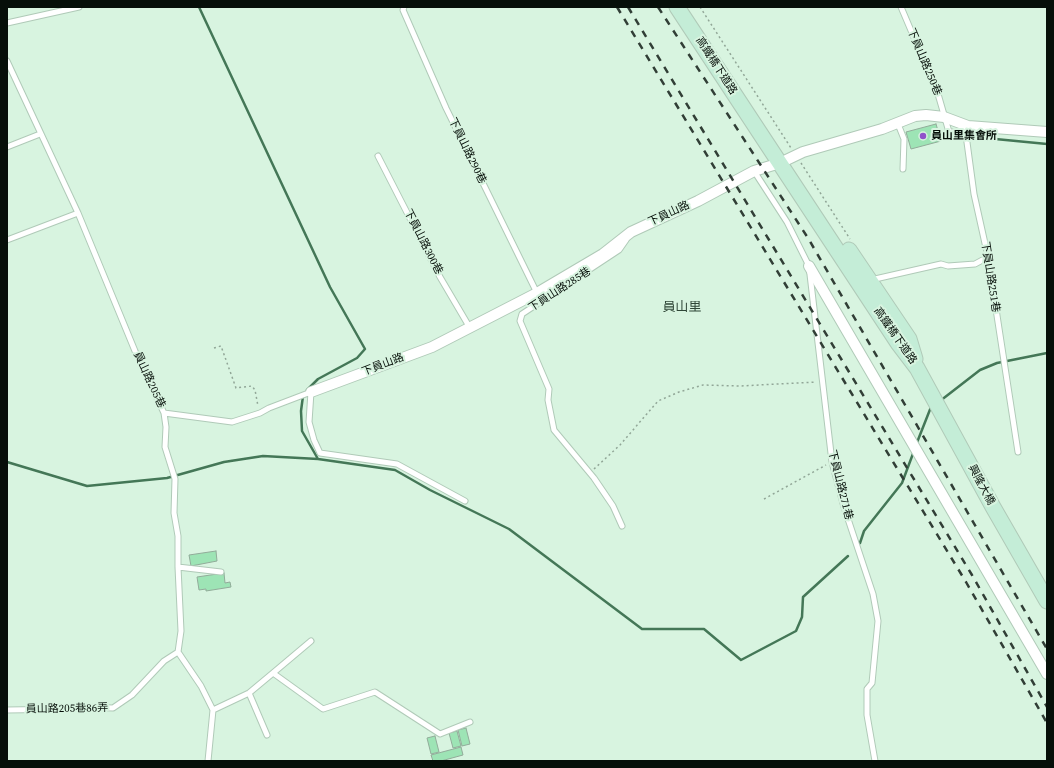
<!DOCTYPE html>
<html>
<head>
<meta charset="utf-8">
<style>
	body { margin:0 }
	#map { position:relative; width:1054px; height:768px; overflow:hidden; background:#d8f4e0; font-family:"Source Serif 4",serif }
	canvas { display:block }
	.frame { position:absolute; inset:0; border:8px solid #060f09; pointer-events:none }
</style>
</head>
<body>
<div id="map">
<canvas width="1054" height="768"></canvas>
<div class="frame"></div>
</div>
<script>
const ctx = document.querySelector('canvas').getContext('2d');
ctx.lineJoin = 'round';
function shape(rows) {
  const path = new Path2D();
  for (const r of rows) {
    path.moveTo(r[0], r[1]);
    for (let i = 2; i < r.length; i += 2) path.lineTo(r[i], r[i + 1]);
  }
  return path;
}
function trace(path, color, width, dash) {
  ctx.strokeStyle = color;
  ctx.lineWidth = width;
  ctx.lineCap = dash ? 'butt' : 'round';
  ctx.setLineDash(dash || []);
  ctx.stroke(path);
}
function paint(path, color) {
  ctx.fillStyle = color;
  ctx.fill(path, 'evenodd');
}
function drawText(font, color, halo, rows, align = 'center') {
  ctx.font = font + ' "Source Serif 4","Noto Sans TC",serif';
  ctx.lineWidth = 4;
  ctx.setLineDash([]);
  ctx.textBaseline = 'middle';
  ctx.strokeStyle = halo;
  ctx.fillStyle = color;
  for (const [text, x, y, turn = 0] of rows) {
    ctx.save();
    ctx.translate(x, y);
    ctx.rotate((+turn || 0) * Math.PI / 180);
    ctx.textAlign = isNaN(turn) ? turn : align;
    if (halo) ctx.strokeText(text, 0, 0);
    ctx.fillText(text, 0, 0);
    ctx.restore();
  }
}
const stream = shape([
	[199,7,330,287,365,349,357,358,318,379,307,390],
	[985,138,1047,144],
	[303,396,301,411,302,431,318,459],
	[940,401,980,370,997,363,1047,353],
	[916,445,931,407],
	[7,462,87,486,167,478,224,462,263,456,318,459,395,470,430,490,509,529,642,629,704,629,741,660,796,631,802,617,803,597,848,556],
	[860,543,864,531,902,483,914,451]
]);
const building = shape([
	[936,124,941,141,911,149,906,132,936,124],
	[216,551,217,561,191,566,189,555,216,551],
	[224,573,225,583,230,582,231,587,206,591,206,589,199,590,197,577,224,573],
	[466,728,470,744,462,746,458,730,466,728],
	[457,731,461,746,453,748,449,733,457,731],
	[435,736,439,752,431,754,427,738,435,736],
	[461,747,463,755,441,761,433,761,431,755,461,747]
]);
const path = shape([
	[700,7,791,148],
	[801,163,850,239],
	[214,348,221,346,236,388,252,386,255,390,258,406],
	[594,469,620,445,658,401,679,392,703,385,740,386,816,382],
	[764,499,826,465]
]);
const lane = shape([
	[404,7,403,10,446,108,537,293],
	[901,7,938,94,949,132,961,132,966,135,974,194,988,257,1018,452],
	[7,23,79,7],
	[7,61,78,213,135,351,164,413,166,427,165,447,175,479,174,513,178,536,178,567,181,631,178,652,201,686,213,710,208,761],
	[898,124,904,139,903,169],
	[7,147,40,134],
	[378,156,440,277,470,328],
	[754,171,787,222,809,266,832,462,844,507,873,594,878,621,872,683,867,689,867,715,875,761],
	[7,240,78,213],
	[875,279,941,264,948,266,975,264,988,257],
	[311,392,309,422,314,440,320,453,397,464,465,501],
	[164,413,232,422,260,413,269,408,311,392],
	[622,526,613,506,594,478,554,430,548,400,549,389,520,321,522,314,619,250,626,240],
	[178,567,221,572],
	[273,673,311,641],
	[249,693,267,735],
	[7,710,73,709,81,707,113,708,132,695,164,661,178,652],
	[213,710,249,693,273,673,323,709,375,692,440,734,470,722]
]);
const street = shape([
	[809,266,1047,674],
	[311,392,432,347,537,293,603,254,631,232,698,201,754,171,780,163,803,152,882,129,915,116,926,115,944,117,968,126,1047,132]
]);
const secondary = shape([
	[677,7,898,343,917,368,993,507,1047,601],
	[849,250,909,339,915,359]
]);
const rail = shape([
	[617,7,966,582,1047,723],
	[628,7,972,575,1047,707],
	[658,7,808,238,1047,649]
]);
const markers = [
	[923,136,4,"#9053ca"]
];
const streetNames = [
	["下員山路250巷",924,62,67],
	["高鐵橋下道路",716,66,57],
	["下員山路290巷",467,151,64],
	["下員山路",669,214,-25],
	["下員山路300巷",423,242,63],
	["下員山路251巷",990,277,81],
	["下員山路285巷",560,290,-33],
	["高鐵橋下道路",895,336,55],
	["下員山路",383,365,-21],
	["員山路205巷",149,380,65],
	["下員山路271巷",840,485,76],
	["興隆大橋",981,485,62],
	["員山路205巷86弄",67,709,-1]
];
const poiNames = [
	["員山里集會所",931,136]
];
const quarterNames = [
	["員山里",682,308]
];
trace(stream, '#447757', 2.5);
paint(building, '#9de4b5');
trace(building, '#91ab99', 1);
trace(lane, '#b0cab8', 7);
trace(street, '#b0cab8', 12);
trace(secondary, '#b0cab8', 17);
trace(path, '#91a697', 1.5, [2, 3]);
trace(lane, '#fff', 5);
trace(street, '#fff', 10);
trace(secondary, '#c4edd7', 15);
trace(rail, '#313e36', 2.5, [7, 7]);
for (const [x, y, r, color] of markers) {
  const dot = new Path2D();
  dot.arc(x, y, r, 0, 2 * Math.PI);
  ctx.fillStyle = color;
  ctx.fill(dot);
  trace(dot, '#d8f4e0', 1.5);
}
drawText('11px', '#060f09', '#d8f4e0', streetNames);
drawText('bold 11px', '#060f09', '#d8f4e0', poiNames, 'left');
drawText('13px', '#2f4637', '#d8f4e0', quarterNames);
</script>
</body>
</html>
